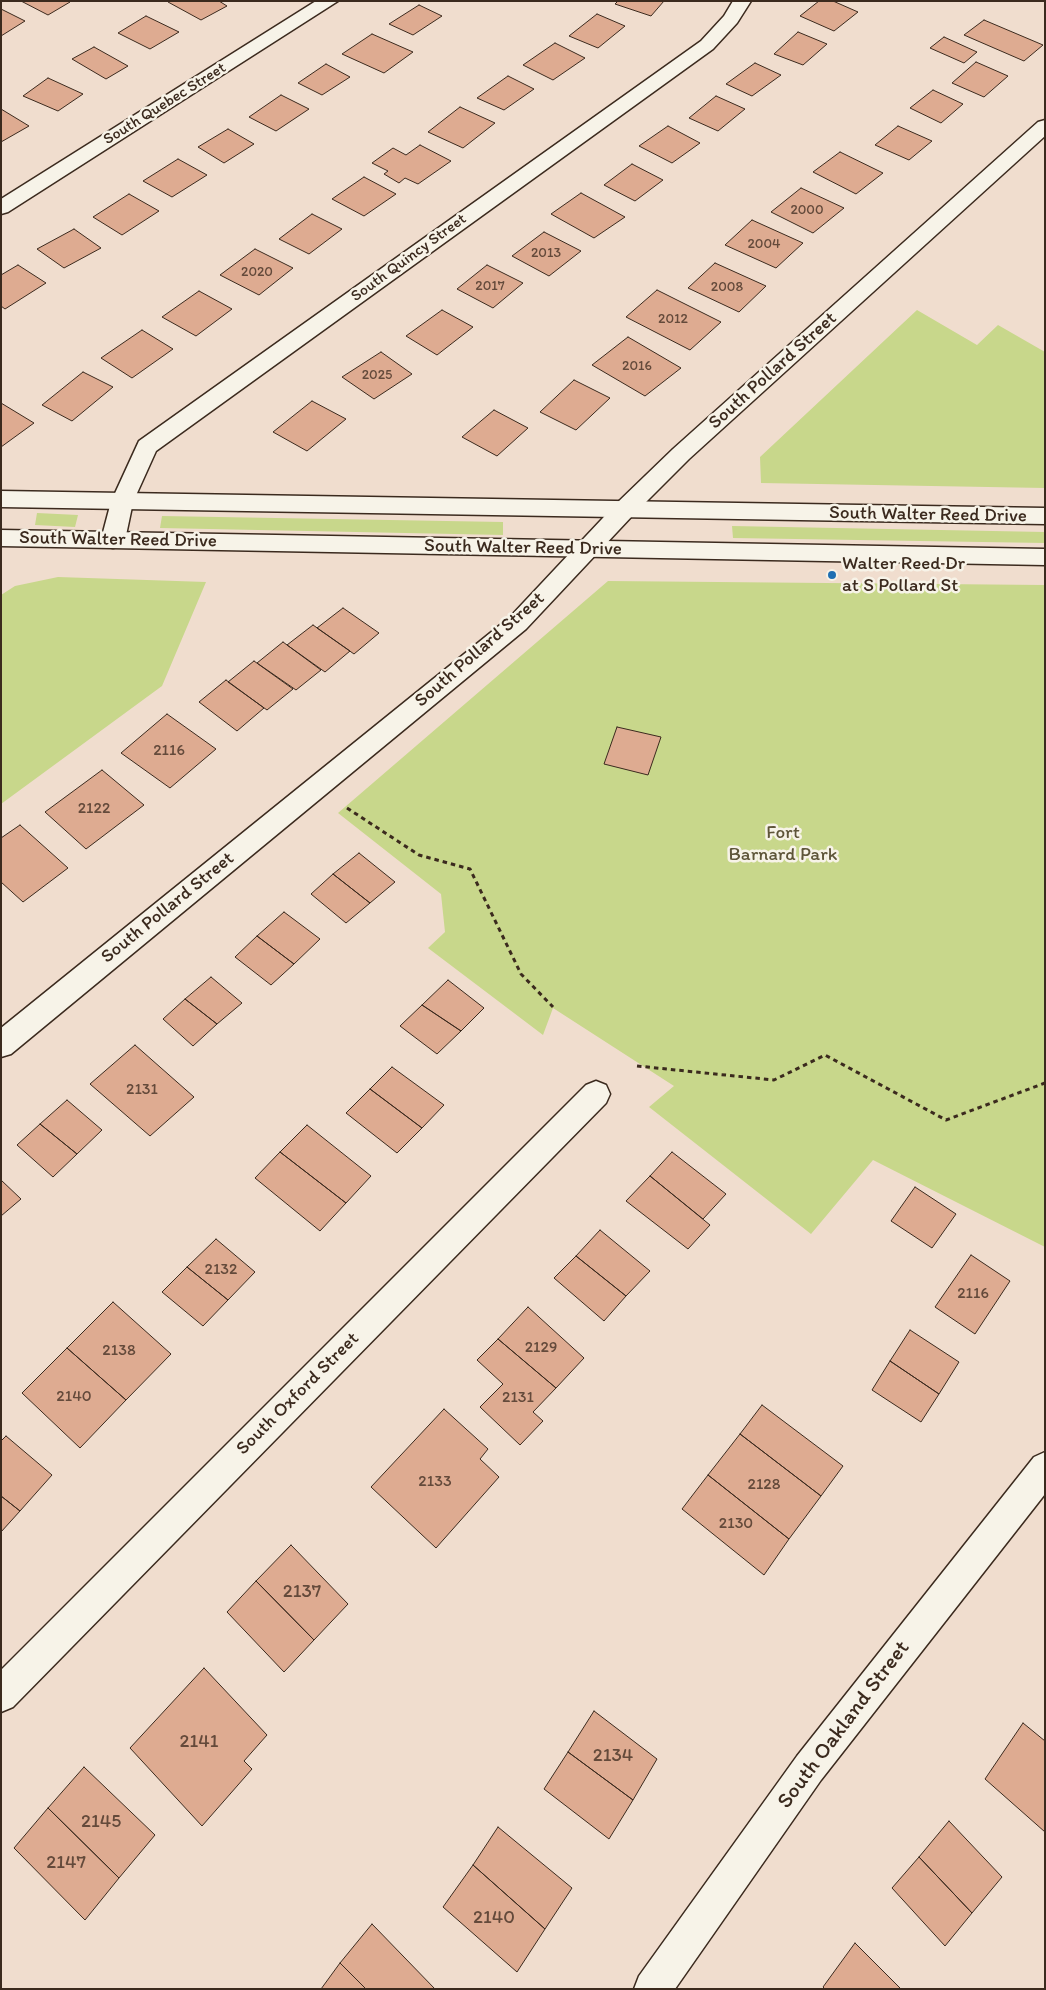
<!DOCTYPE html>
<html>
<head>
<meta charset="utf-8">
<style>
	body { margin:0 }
	#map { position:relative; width:1046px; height:1990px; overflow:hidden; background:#f0ddce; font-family:Itim,sans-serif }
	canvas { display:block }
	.frame { position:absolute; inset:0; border:2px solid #3b2a1e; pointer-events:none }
</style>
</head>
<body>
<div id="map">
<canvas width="1046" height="1990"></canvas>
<div class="frame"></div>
</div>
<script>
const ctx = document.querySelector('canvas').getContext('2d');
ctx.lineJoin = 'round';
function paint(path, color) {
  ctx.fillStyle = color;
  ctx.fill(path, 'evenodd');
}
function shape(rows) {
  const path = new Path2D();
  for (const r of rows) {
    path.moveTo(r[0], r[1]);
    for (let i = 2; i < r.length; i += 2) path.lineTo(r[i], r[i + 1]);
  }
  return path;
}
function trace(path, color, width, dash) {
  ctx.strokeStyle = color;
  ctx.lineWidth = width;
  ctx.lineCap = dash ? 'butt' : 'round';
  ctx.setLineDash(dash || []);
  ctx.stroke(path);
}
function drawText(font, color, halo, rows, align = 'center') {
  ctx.font = font + ' Itim,sans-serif';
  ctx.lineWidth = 5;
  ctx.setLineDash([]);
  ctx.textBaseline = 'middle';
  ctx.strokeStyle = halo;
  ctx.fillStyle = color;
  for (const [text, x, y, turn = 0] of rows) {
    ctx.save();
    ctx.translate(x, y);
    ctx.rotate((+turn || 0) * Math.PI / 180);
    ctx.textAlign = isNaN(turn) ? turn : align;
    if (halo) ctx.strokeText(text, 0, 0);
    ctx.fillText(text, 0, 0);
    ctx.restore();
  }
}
const green = shape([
	[917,310,977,345,998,325,1045,352,1045,488,761,483,760,457],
	[37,513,78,515,75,527,35,525],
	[162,516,503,522,503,535,160,528],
	[732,526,1045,532,1045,543,733,538],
	[58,577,206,582,162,686,1,804,1,595,15,586],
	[608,581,1045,585,1045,1247,873,1160,811,1234,649,1107,674,1086,553,1008,543,1035,428,948,445,932,441,894,338,813]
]);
const building = shape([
	[21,1,68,1,70,2,48,15,21,1],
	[169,1,219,1,227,6,201,20,168,2,169,1],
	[618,1,664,1,651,16,615,4,618,1],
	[819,1,833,1,858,12,834,31,800,16,819,1],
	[419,5,442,16,413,35,389,24,419,5],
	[1,9,25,21,1,36,1,9],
	[597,14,625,26,598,48,569,36,597,14],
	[146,16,179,32,150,49,118,33,146,16],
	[984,20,1043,45,1024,61,964,35,984,20],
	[798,32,827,44,803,65,774,54,798,32],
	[372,34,413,52,384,73,342,54,372,34],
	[944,37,977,52,964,63,930,48,944,37],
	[555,43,585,58,553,80,523,65,555,43],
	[94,47,128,66,106,79,72,59,94,47],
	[976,62,1008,76,984,97,952,83,976,62],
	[755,63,781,75,752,96,726,84,755,63],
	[326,64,350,77,322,95,298,83,326,64],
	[508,76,534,89,504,110,477,98,508,76],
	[48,78,83,94,58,111,23,96,48,78],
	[933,90,963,104,941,123,910,108,933,90],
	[281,95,309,109,276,131,249,117,281,95],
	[716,96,745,109,718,131,689,118,716,96],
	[460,107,495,123,463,148,428,132,460,107],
	[1,109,29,126,1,142,1,109],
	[668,126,700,143,672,163,639,146,668,126],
	[898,126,932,141,909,160,875,145,898,126],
	[228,129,254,144,224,163,198,147,228,129],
	[420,145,451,161,418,184,405,178,399,183,384,174,388,171,372,163,393,148,406,155,420,145],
	[840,152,883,173,856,194,813,172,840,152],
	[178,159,207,175,172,197,143,181,178,159],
	[632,164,663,180,635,201,604,185,632,164],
	[364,177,396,194,364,216,332,199,364,177],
	[801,188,844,208,813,233,771,212,801,188],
	[581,193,625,217,594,238,551,214,581,193],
	[129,194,159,211,122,235,93,217,129,194],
	[312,214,342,229,309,254,279,239,312,214],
	[752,220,803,243,776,268,725,245,752,220],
	[74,229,101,248,64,268,37,249,74,229],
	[544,232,581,251,549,276,512,256,544,232],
	[255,249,293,268,259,295,220,275,255,249],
	[715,263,766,286,739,312,688,288,715,263],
	[18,265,46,283,5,309,1,306,1,275,18,265],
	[487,265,523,283,493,308,457,289,487,265],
	[657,290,721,322,690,350,626,317,657,290],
	[199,291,232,309,196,336,162,317,199,291],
	[442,310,473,327,437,355,406,336,442,310],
	[142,330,173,349,132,378,101,358,142,330],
	[628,337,681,368,645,396,592,365,628,337],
	[381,352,412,374,374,399,342,377,381,352],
	[83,372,113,387,72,421,42,405,83,372],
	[574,380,610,398,576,430,540,412,574,380],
	[312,401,346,419,307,451,273,432,312,401],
	[1,403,34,423,1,447,1,403],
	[494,410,528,428,497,456,462,437,494,410],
	[343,608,379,633,354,654,317,628,343,608],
	[313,625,350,651,325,672,287,645,313,625],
	[283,642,321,670,296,690,257,663,283,642],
	[254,661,293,689,267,710,228,682,254,661],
	[226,680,264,708,237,731,199,702,226,680],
	[167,714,216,749,170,788,121,753,167,714],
	[617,727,661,737,648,775,604,764,617,727],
	[102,770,144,805,86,849,45,812,102,770],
	[20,825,68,868,23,902,1,882,1,838,20,825],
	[359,853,395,882,370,903,333,874,359,853],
	[333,874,370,903,346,923,311,894,333,874],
	[284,912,320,939,294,964,257,936,284,912],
	[257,936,294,964,271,985,235,957,257,936],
	[211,977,242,1003,217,1024,185,999,211,977],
	[448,980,484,1008,461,1031,422,1005,448,980],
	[185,999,217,1024,193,1046,163,1019,185,999],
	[422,1005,461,1031,437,1054,400,1026,422,1005],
	[135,1045,194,1097,150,1136,90,1084,135,1045],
	[392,1067,444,1105,422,1128,370,1089,392,1067],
	[370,1089,422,1128,397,1153,346,1113,370,1089],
	[67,1100,102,1130,77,1154,40,1124,67,1100],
	[40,1124,77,1154,53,1177,17,1145,40,1124],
	[307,1125,371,1176,346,1203,280,1152,307,1125],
	[280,1152,346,1203,320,1231,255,1178,280,1152],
	[672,1152,726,1194,703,1219,650,1176,672,1152],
	[650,1176,710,1225,688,1249,626,1201,650,1176],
	[1,1180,21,1199,1,1216,1,1180],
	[915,1187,956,1214,932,1248,891,1221,915,1187],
	[600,1230,650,1271,626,1296,576,1256,600,1230],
	[216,1239,255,1272,228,1300,187,1267,216,1239],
	[971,1255,1010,1281,975,1334,935,1307,971,1255],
	[576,1256,626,1296,604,1321,554,1278,576,1256],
	[187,1267,228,1300,203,1326,162,1292,187,1267],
	[113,1302,171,1354,126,1400,67,1348,113,1302],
	[528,1307,584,1358,556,1388,498,1339,528,1307],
	[910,1330,959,1362,939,1394,890,1361,910,1330],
	[498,1339,556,1388,533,1412,543,1421,520,1445,480,1407,503,1384,477,1360,498,1339],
	[67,1348,126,1400,80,1448,22,1393,67,1348],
	[890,1361,939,1394,921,1422,872,1390,890,1361],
	[762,1405,843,1466,821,1496,740,1434,762,1405],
	[444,1409,488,1449,480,1459,499,1477,436,1548,371,1487,444,1409],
	[740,1434,821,1496,789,1539,708,1475,740,1434],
	[6,1436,52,1475,20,1511,1,1496,1,1441,6,1436],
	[708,1475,789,1539,764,1575,682,1509,708,1475],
	[1,1496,20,1511,1,1532,1,1496],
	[291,1545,348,1604,314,1640,256,1581,291,1545],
	[256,1581,314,1640,284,1672,227,1612,256,1581],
	[204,1668,267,1735,244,1761,252,1769,202,1826,130,1748,204,1668],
	[594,1711,657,1759,633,1800,568,1752,594,1711],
	[1023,1723,1045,1741,1045,1832,985,1779,1023,1723],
	[568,1752,633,1800,609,1839,544,1789,568,1752],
	[84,1767,155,1835,119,1878,48,1808,84,1767],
	[48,1808,119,1878,85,1920,14,1848,48,1808],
	[949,1821,1002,1877,972,1913,919,1857,949,1821],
	[498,1827,572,1888,545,1929,473,1865,498,1827],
	[919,1857,972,1913,945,1946,892,1888,919,1857],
	[473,1865,545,1929,517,1972,443,1907,473,1865],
	[372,1924,435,1989,366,1989,340,1963,372,1924],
	[855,1943,901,1989,825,1989,823,1987,855,1943],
	[340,1963,366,1989,321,1989,340,1963]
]);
const path = shape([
	[347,808,419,855,470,869,521,974,553,1007],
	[637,1066,774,1080,825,1055,946,1120,1045,1083]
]);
const street = shape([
	[316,1,338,1,8,212,1,214,1,199,316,1],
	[733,1,751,1,737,23,713,49,156,451,133,502,125,540,121,546,113,548,105,546,101,540,111,502,139,441,701,41,724,16,733,1],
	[1045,120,1045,136,689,459,633,515,526,629,11,1054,1,1057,1,1028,510,617,617,503,673,449,1038,122,1045,120],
	[596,1081,606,1085,610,1094,606,1103,13,1707,1,1712,1,1670,586,1085,596,1081],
	[1045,1452,1045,1494,821,1780,675,1989,634,1989,639,1976,797,1756,1034,1457,1045,1452]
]);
const secondary = shape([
	[1,491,1045,508,1045,524,1,507,1,491],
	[1,530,1045,549,1045,565,1,546,1,530]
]);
const markers = [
	[832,575,5,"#1f6fb2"]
];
const farNumbernames = [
	["2000",807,210],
	["2004",764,244],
	["2013",546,253],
	["2020",257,272],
	["2017",490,286],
	["2008",727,287],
	["2012",673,319],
	["2016",637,366],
	["2025",377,375]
];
const farStreetnames = [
	["South Quebec Street",165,104,-32],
	["South Quincy Street",409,258,-36]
];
const numberNames = [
	["2116",169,751],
	["2122",94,809],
	["2131",142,1090],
	["2132",221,1270],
	["2116",973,1294],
	["2129",541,1348],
	["2138",119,1351],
	["2140",74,1397],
	["2131",518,1398],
	["2133",435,1482],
	["2128",764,1485],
	["2130",736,1524]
];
const streetNames = [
	["South Pollard Street",773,371,-42],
	["South Walter Reed Drive",928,515,1],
	["South Walter Reed Drive",118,540,1],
	["South Walter Reed Drive",523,548,1],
	["South Pollard Street",480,650,-41],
	["South Pollard Street",168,908,-39],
	["South Oxford Street",298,1394,-45]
];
const poiNames = [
	["Walter Reed Dr",842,564],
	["at S Pollard St",842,586]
];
const parkNames = [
	["Fort",783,833],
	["Barnard Park",783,855]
];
const nearNumbernames = [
	["2137",302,1592],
	["2141",199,1742],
	["2134",613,1756],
	["2145",101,1822],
	["2147",66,1863],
	["2140",494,1918]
];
const nearStreetnames = [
	["South Oakland Street",844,1725,-53]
];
paint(green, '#c8d78b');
paint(building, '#deab91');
trace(building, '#3b2a1e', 1);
trace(street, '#3b2a1e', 3);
trace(secondary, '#3b2a1e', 3);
trace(path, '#3b2a1e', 3, [4.5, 4]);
paint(street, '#f7f3e8');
paint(secondary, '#f7f3e8');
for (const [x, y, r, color] of markers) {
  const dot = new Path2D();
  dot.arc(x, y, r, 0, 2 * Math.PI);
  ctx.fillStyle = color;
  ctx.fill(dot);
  trace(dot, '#f7f3e8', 2);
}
drawText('14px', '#644a3b', null, farNumbernames);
drawText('16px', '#3b2a1e', '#f7f3e8', farStreetnames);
drawText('16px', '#644a3b', null, numberNames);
drawText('19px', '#3b2a1e', '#f7f3e8', streetNames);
drawText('19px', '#3b2a1e', '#f7f3e8', poiNames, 'left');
drawText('19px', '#5e5539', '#f7f3e8', parkNames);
drawText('19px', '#644a3b', null, nearNumbernames);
drawText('22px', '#3b2a1e', '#f7f3e8', nearStreetnames);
</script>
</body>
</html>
